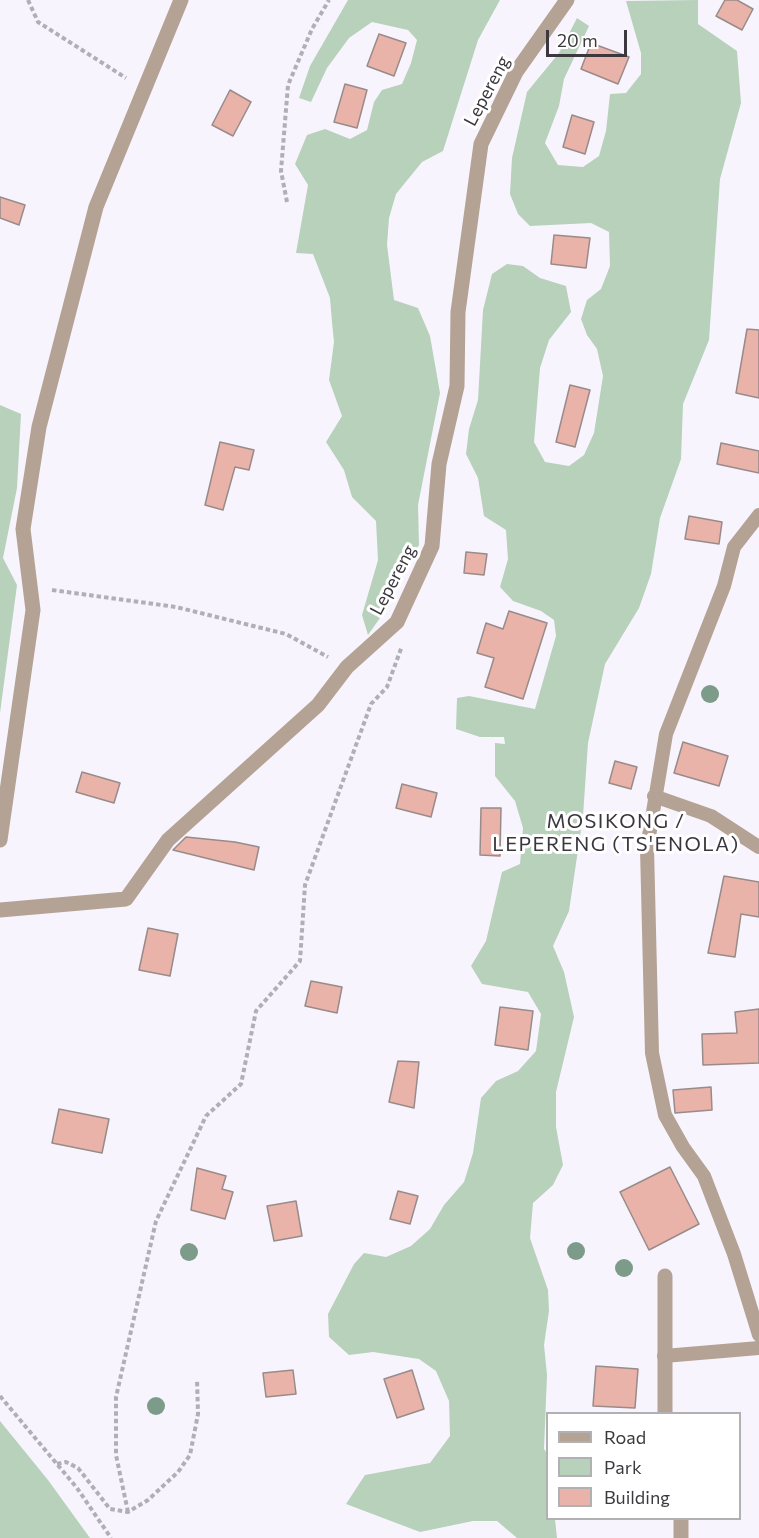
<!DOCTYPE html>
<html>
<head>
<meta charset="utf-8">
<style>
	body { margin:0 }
	#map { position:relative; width:759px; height:1538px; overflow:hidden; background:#f8f4fe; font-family:Commissioner,sans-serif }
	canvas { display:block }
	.legend { position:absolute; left:546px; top:1412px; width:195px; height:108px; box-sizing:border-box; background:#fff; border:2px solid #b1b0b2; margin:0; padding:8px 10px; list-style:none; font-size:18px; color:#3b393e }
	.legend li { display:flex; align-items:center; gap:12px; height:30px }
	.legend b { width:30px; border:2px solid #b1b0b2 }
	.scale { position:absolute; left:546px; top:30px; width:81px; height:27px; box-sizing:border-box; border:3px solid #3b393e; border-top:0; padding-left:8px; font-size:18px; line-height:21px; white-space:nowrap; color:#3b393e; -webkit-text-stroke:4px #fff; paint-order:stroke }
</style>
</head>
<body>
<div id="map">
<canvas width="759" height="1538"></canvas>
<ul class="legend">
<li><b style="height:8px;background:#b4a294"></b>Road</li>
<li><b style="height:16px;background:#b7d1bb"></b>Park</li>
<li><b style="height:16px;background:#e9b3a9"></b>Building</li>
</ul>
<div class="scale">20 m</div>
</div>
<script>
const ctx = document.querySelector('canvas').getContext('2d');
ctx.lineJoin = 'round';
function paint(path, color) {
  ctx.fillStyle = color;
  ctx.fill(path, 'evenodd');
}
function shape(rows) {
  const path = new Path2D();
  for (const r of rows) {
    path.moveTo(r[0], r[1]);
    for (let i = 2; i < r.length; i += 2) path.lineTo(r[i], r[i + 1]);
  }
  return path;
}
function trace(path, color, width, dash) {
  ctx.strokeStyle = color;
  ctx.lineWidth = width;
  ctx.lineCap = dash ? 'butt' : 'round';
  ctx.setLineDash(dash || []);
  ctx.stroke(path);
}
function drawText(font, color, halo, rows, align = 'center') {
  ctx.font = font + ' Commissioner,sans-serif';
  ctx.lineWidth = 6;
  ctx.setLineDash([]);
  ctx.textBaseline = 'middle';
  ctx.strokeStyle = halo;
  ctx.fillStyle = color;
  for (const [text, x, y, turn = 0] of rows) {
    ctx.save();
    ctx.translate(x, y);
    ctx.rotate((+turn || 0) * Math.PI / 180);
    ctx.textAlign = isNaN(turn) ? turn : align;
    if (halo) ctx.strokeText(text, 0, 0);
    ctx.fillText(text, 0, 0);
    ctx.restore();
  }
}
const green = shape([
	[348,0,500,0,478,40,443,151,422,162,396,194,389,218,387,245,394,300,418,308,430,336,440,393,418,505,419,545,402,572,387,608,368,635,362,615,378,560,376,521,352,497,344,470,326,442,342,416,329,380,334,342,332,322,330,298,313,254,296,253,308,185,295,164,307,135,325,129,350,139,367,130,374,102,382,90,402,84,411,63,417,40,408,30,372,22,349,38,327,68,311,102,299,98,310,66],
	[698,0,698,24,737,51,741,103,720,179,709,340,683,404,681,459,660,518,651,574,639,608,605,664,588,743,583,816,569,911,553,946,564,972,574,1017,556,1092,556,1127,563,1165,553,1185,533,1203,530,1238,548,1290,549,1311,544,1345,547,1375,544,1449,548,1455,548,1518,555,1519,557,1538,517,1538,497,1521,473,1521,420,1532,346,1504,365,1475,430,1463,450,1436,449,1401,436,1371,419,1359,373,1352,349,1355,329,1337,328,1314,354,1264,364,1253,386,1257,411,1246,430,1229,444,1205,464,1182,473,1153,481,1098,496,1081,518,1071,536,1051,541,1014,528,992,482,984,471,966,486,941,502,872,520,864,523,828,515,801,495,776,495,743,505,744,504,737,480,737,456,729,457,698,469,696,535,709,556,636,554,620,541,611,513,601,500,587,508,559,506,530,484,516,478,478,466,454,469,429,478,400,483,310,492,274,507,264,523,266,540,278,566,286,571,312,549,340,540,368,534,442,545,462,569,466,584,455,594,433,603,376,597,349,587,335,581,319,587,300,601,289,610,266,609,232,591,223,530,226,518,214,510,194,512,158,527,92,559,53,577,18,589,26,564,79,559,106,545,143,558,165,583,167,599,156,606,131,610,94,626,93,641,74,641,53,626,1],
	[0,405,21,414,17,488,3,558,17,585,0,713],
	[0,1421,48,1480,90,1538,0,1538]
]);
const building = shape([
	[725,0,737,0,753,9,742,30,716,16,725,0],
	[379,34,406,43,394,76,367,66,379,34],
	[591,43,629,57,618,84,581,69,591,43],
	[345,84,367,90,357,128,334,122,345,84],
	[230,90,251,102,233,136,212,125,230,90],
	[572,115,594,122,585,154,563,147,572,115],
	[0,197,25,205,19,225,0,218,0,197],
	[554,235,590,238,586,268,551,264,554,235],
	[747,329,759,330,759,398,736,393,747,329],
	[570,385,590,390,575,447,556,442,570,385],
	[220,442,254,450,249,470,235,467,223,510,205,505,220,442],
	[721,443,759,451,759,473,717,464,721,443],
	[689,516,722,522,719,544,685,539,689,516],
	[466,552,487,554,484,575,464,573,466,552],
	[509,611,547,623,523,699,485,687,494,658,477,653,486,623,503,629,509,611],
	[683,742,728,756,719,786,674,773,683,742],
	[615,761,637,767,631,789,609,783,615,761],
	[82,772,120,783,114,803,76,792,82,772],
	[402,784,437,793,431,817,396,808,402,784],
	[481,808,501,808,500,856,480,855,481,808],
	[186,837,235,842,259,847,254,870,173,850,186,837],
	[724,876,759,882,759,917,741,914,735,957,708,953,724,876],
	[148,928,178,934,170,976,139,970,148,928],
	[311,981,342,987,337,1013,305,1006,311,981],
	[500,1007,533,1011,528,1050,495,1045,500,1007],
	[759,1009,759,1063,703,1065,702,1034,737,1033,735,1012,759,1009],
	[398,1061,419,1062,414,1108,389,1102,398,1061],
	[711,1087,712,1110,675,1113,673,1090,711,1087],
	[59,1109,109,1119,102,1153,52,1143,59,1109],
	[670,1167,699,1224,649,1250,620,1192,670,1167],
	[197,1168,226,1176,222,1189,233,1192,225,1219,191,1210,197,1168],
	[398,1191,418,1196,410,1224,390,1219,398,1191],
	[296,1201,302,1236,274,1241,267,1206,296,1201],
	[596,1366,638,1369,635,1408,593,1406,596,1366],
	[293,1370,296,1394,266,1397,263,1373,293,1370],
	[412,1370,424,1409,397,1418,384,1379,412,1370]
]);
const path = shape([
	[28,0,38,22,126,78],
	[287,202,281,171,288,85,312,29,329,0],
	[52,590,176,607,286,634,328,657],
	[0,1396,77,1488,111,1538],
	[57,1464,66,1462,78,1468,110,1509,128,1512,148,1500,178,1472,190,1455,198,1414,197,1379],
	[128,1512,116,1455,116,1397,156,1221,206,1116,241,1084,256,1011,300,961,305,885,371,704,387,687,402,646]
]);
const lane = shape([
	[759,515,734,547,724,586,666,734,647,848,652,1053,665,1115,683,1147,704,1176,734,1254,759,1335],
	[654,796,711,816,759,847],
	[664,1356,759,1348]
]);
const street = shape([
	[0,840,33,610,23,529,39,427,96,207,181,0],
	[0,910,126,899,168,840,318,705,347,667,397,622,432,546,439,464,457,386,458,312,481,144,516,72,567,0],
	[665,1276,665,1414],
	[681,1518,681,1538]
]);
const trees = [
	[710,694],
	[576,1251],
	[189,1252],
	[624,1268],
	[156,1406]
];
const streetNames = [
	["Lepereng",487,91,-62],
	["Lepereng",393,580,-62]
];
const neighbourhoodNames = [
	["MOSIKONG /",616,821],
	["LEPERENG (TS'ENOLA)",616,844]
];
paint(green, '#b7d1bb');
paint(building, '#e9b3a9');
trace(building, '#988b89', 1.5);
trace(path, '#b2aeb6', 4, [4.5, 3]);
trace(lane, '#b4a294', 14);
trace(street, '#b4a294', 15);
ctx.fillStyle = '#7c9c89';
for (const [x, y] of trees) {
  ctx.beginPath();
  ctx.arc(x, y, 9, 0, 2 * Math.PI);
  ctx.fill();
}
drawText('18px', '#3b393e', '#fff', streetNames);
ctx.letterSpacing = '1.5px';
drawText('20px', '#3a363f', '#fff', neighbourhoodNames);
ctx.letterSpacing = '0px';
</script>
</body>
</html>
